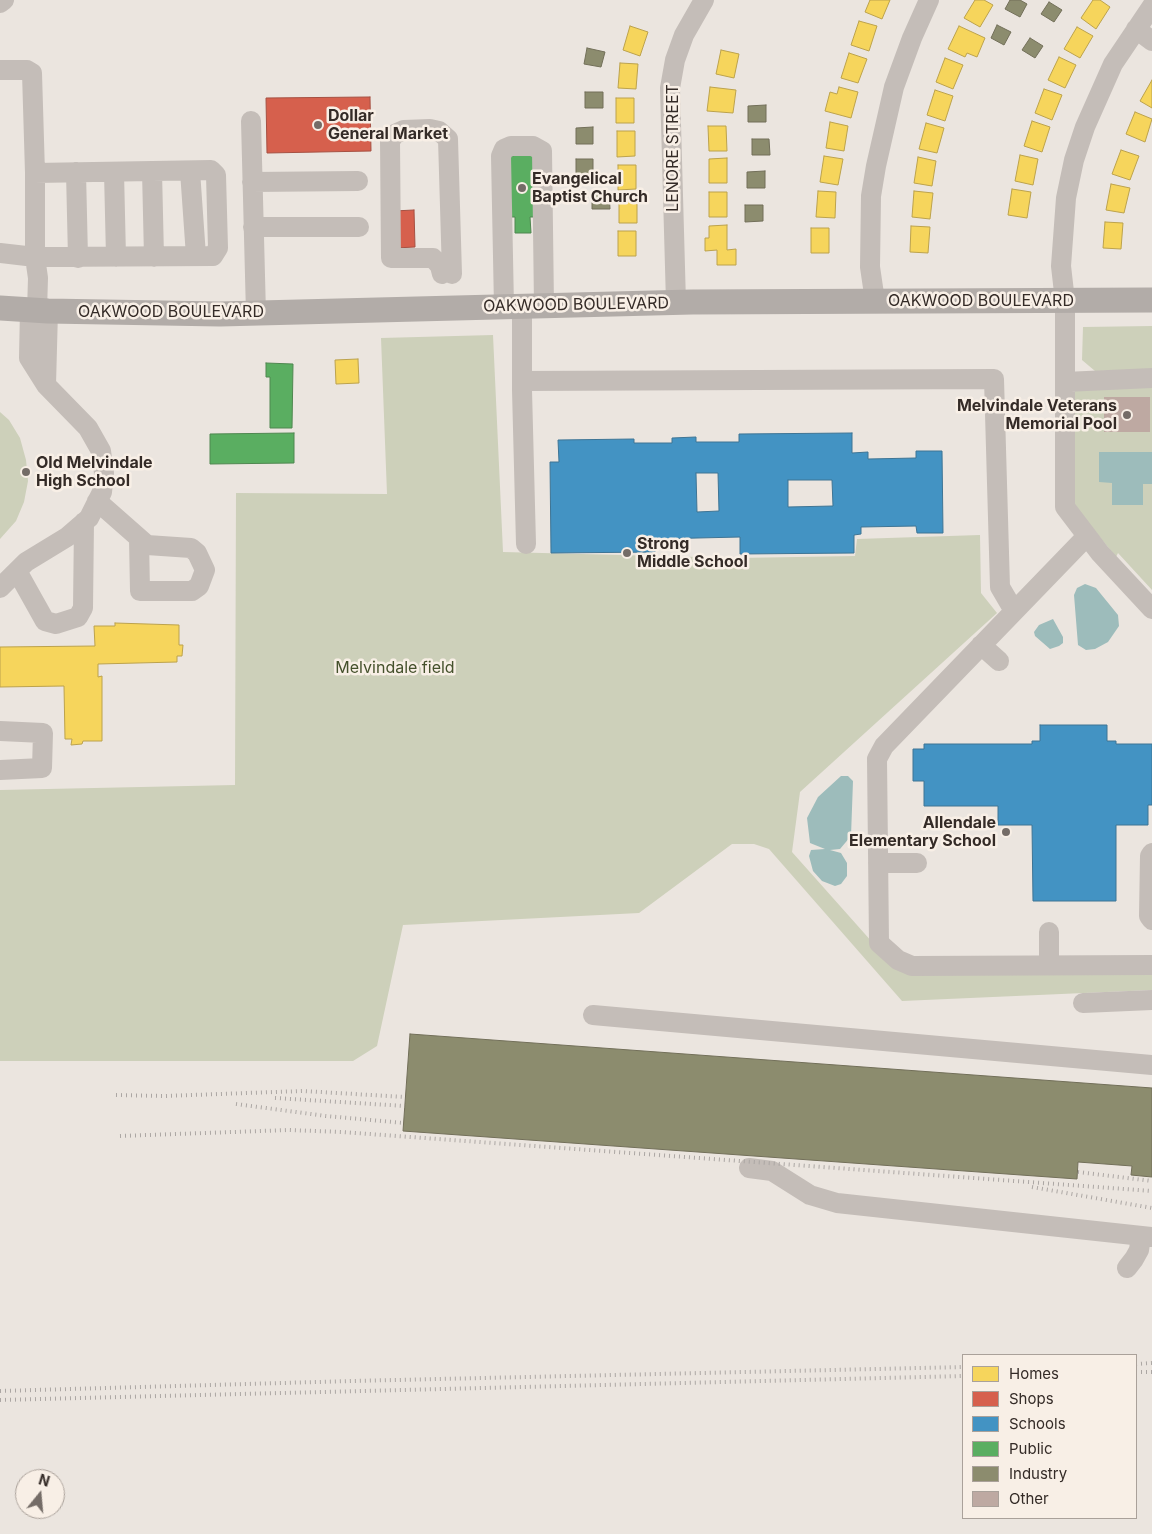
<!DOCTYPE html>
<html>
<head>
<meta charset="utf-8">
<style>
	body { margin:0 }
	#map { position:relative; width:1152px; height:1534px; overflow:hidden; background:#ebe5df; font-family:Inter,sans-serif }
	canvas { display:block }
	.legend { position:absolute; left:962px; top:1354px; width:175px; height:165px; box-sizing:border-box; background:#f8efe6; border:1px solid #aaa19a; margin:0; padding:6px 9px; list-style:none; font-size:15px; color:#342b27 }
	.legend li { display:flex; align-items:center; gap:10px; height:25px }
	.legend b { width:25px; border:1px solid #aaa19a }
	.north { position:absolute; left:15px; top:1469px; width:50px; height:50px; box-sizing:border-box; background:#f8efe6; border:1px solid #aaa19a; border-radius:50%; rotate:17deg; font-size:14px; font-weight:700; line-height:20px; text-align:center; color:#342b27 }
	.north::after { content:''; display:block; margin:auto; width:18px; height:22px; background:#746c67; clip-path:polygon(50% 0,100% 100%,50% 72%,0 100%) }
</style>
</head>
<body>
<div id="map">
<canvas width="1152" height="1534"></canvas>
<ul class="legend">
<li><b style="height:14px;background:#f6d55c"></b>Homes</li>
<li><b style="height:14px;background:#d6604d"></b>Shops</li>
<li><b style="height:14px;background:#4393c3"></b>Schools</li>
<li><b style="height:14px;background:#5aae61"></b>Public</li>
<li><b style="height:14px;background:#8c8c6e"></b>Industry</li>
<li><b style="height:14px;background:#bea9a2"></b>Other</li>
</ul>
<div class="north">N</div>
</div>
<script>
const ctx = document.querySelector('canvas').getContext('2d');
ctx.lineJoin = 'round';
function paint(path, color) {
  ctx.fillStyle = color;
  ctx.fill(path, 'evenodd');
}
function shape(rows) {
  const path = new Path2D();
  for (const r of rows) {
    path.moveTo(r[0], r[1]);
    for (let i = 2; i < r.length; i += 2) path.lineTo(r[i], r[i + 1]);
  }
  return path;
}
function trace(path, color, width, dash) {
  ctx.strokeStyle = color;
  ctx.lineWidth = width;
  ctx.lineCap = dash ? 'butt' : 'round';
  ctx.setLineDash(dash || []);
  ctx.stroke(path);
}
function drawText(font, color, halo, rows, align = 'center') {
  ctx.font = font + ' Inter,sans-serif';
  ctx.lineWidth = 5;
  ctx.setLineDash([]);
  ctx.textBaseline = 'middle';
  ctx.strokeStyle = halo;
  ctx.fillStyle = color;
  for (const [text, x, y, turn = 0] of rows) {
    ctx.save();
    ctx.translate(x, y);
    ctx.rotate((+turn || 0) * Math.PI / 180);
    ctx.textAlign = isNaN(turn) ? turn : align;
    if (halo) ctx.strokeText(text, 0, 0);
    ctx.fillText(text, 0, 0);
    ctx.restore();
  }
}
const green = shape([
	[1152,326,1152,370,1095,371,1082,360,1083,327],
	[493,335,503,552,738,558,855,556,857,539,980,535,981,593,997,613,800,792,792,852,897,970,1152,971,1152,990,902,1001,769,849,754,844,732,844,639,913,403,925,377,1046,353,1061,0,1061,0,790,235,785,236,493,387,494,381,338],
	[1152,387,1152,590,1118,553,1116,557,1073,504,1075,390],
	[0,412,9,420,20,438,26,460,28,481,24,502,16,521,0,539]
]);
const water = shape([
	[1099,452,1152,452,1152,484,1143,484,1143,505,1112,505,1112,483,1099,482],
	[1085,584,1096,588,1118,615,1119,626,1108,642,1095,649,1086,650,1078,645,1074,595,1077,588],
	[1053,619,1063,637,1063,643,1059,646,1050,649,1035,636,1034,632,1039,625],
	[841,776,848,776,853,781,851,836,840,849,830,850,841,853,847,863,847,876,841,884,835,886,822,881,813,871,809,856,811,850,825,849,810,843,807,818,818,797]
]);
const homes = shape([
	[870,0,890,0,882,19,865,12,870,0],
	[975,0,984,0,993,5,980,27,964,18,975,0],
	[1093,0,1100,0,1110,7,1096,29,1081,18,1093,0],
	[859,21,877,26,869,51,851,45,859,21],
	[630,26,648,32,640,56,623,50,630,26],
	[959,26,985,38,977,57,967,53,965,57,948,49,959,26],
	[1077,27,1093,36,1080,58,1064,49,1077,27],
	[721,50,739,54,734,78,716,74,721,50],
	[849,53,867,59,858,83,841,78,849,53],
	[1059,57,1076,65,1065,88,1048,80,1059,57],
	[945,58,963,65,953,89,936,82,945,58],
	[620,63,638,64,636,89,618,88,620,63],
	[1152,80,1152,108,1140,101,1152,80],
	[710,87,736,90,733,113,707,111,710,87],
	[839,87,858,92,851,118,825,111,830,92,837,94,839,87],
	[1044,89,1062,95,1052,120,1035,113,1044,89],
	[935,90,953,96,945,121,927,115,935,90],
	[616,98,634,98,634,123,616,123,616,98],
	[1135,112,1152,119,1145,142,1126,134,1135,112],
	[1032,121,1050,127,1042,152,1024,146,1032,121],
	[830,122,848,126,844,151,826,148,830,122],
	[926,123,944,128,937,153,919,149,926,123],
	[708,126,726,126,727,151,709,151,708,126],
	[617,131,635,131,635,156,617,157,617,131],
	[1121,150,1139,156,1130,180,1112,174,1121,150],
	[1020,155,1038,159,1033,185,1015,181,1020,155],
	[824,156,843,159,838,185,820,182,824,156],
	[918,157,936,161,932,186,914,183,918,157],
	[727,158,727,183,709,183,709,159,727,158],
	[618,165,636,165,636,189,618,190,618,165],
	[1111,184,1130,188,1124,213,1106,210,1111,184],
	[1012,189,1031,192,1027,218,1008,215,1012,189],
	[818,191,836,192,835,218,816,217,818,191],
	[914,191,933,193,930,219,912,217,914,191],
	[709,192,727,192,727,217,709,217,709,192],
	[637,197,637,223,619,223,619,198,637,197],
	[1105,222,1123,223,1121,249,1103,248,1105,222],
	[727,225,727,250,736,249,736,265,717,265,717,250,705,251,705,238,709,238,709,226,727,225],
	[911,226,930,227,928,253,910,252,911,226],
	[811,228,829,228,829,253,811,253,811,228],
	[618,231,636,231,636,256,618,256,618,231],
	[358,359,359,383,336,384,335,360,358,359],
	[115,623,179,625,179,645,183,645,182,656,177,656,177,662,98,664,98,677,102,676,102,741,83,741,82,744,71,745,72,739,65,739,64,686,0,687,0,647,95,646,94,626,115,626,115,623]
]);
const shops = shape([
	[370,97,371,151,267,153,266,98,370,97],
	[414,210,415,247,395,248,394,211,414,210]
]);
const schools = shape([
	[852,433,852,453,868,452,868,459,916,458,916,451,942,451,943,533,917,533,916,526,861,527,861,534,854,535,854,553,740,554,740,537,655,539,655,552,551,553,550,462,559,462,558,440,634,439,634,443,672,443,672,438,696,437,696,442,739,442,739,434,852,433],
	[696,473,718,473,719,511,697,512,696,473],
	[788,480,832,480,833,506,788,507,788,480],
	[1040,725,1107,725,1107,741,1116,741,1116,744,1152,744,1152,805,1148,805,1148,825,1116,825,1116,901,1033,901,1032,825,998,825,998,806,924,806,924,781,913,781,913,749,924,749,924,744,1032,744,1032,741,1040,741,1040,725]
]);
const public = shape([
	[521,153,539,157,537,217,530,217,531,233,515,233,515,217,508,217,507,158,521,153],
	[266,363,293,364,292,428,270,428,270,377,266,377,266,363],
	[294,433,294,463,210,464,210,434,294,433]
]);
const industry = shape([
	[1010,0,1020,0,1027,4,1020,17,1005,9,1010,0],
	[1049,2,1062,10,1054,22,1041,14,1049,2],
	[997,25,1011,32,1004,45,991,38,997,25],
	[1030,38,1043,46,1035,58,1022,50,1030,38],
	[587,48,605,52,601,67,584,64,587,48],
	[585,92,603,92,603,108,585,108,585,92],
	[766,105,766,122,748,122,748,106,766,105],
	[593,127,593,144,576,144,576,128,593,127],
	[752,139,769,139,770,155,752,155,752,139],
	[576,159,593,159,593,175,576,175,576,159],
	[765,171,765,188,747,188,747,172,765,171],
	[609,192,610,209,592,209,592,193,609,192],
	[745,205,763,205,763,221,745,222,745,205],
	[410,1034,1152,1088,1152,1177,1131,1175,1132,1166,1078,1162,1077,1179,403,1131,410,1034]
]);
const building = shape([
	[1104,397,1150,397,1150,432,1104,432]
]);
const minor = shape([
	[0,3,4,0],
	[1152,6,1113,64,1085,127,1074,160,1066,198,1061,266,1065,301,1065,507,1100,553,1152,609],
	[1136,29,1152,41],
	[0,70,27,70,32,73,35,173,211,170,216,175,218,248,213,256,35,257,35,173],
	[251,121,256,314],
	[152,171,154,257],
	[190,171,196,256],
	[76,172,78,258],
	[114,172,116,257],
	[252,182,358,181],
	[253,227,359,227],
	[0,253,35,257,38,278,37,311],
	[442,274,440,266,433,258,391,258,390,141,395,134,404,130,430,129,439,131,448,139,452,274],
	[875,301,870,267,871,196,876,166,894,87,912,38,929,0],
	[676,303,670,88,675,60,684,35,704,0],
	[504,307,501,156,504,149,511,146,533,146,542,151,544,306],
	[522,307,522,390,526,544],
	[522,381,994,379,1000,587,1014,611],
	[1065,382,1152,378],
	[46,385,48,311],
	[97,501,147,545,191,548,197,553,205,570,199,586,192,591,140,591,139,538],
	[1087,536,884,746,877,759,879,943,898,960,912,966,1152,965],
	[17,571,45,621,56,624,78,617,83,608,84,522],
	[0,588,26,562,67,537,89,518,102,492,104,473,101,451,88,428,46,385,29,358,30,310],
	[981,645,999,661],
	[0,731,43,733,42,768,0,770],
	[1152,853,1150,856,1149,916,1152,920],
	[878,863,917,863],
	[1049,965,1049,932],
	[1083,1003,1152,1000],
	[593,1015,1152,1065],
	[749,1168,772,1171,810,1195,837,1203,1152,1237],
	[1127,1268,1134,1259,1139,1250,1141,1236]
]);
const major = shape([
	[0,308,48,311,220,314,692,302,1152,300]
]);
const rail = shape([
	[116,1095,164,1096,303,1091,405,1097],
	[275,1098,405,1106],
	[236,1104,326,1116,404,1123],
	[120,1136,289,1130,342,1132,1152,1191],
	[1078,1172,1152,1181],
	[1032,1187,1152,1208],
	[1136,1364,1152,1363],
	[1136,1372,1152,1372],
	[0,1391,352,1381,963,1367],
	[0,1400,963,1376]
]);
const markers = [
	[318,125,5,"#746c67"],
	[522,188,5,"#746c67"],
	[1127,415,5,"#746c67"],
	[26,472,5,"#746c67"],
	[627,553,5,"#746c67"],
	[1006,832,5,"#746c67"]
];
const poiNames = [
	["Dollar",328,116],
	["General Market",328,134],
	["Evangelical",532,179],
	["Baptist Church",532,197],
	["Melvindale Veterans",1117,406,"right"],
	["Memorial Pool",1117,424,"right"],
	["Old Melvindale",36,463],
	["High School",36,481],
	["Strong",637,544],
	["Middle School",637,562],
	["Allendale",996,823,"right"],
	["Elementary School",996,841,"right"]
];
const streetNames = [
	["LENORE STREET",673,148,-90],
	["OAKWOOD BOULEVARD",981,301],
	["OAKWOOD BOULEVARD",576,305,-1],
	["OAKWOOD BOULEVARD",171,312]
];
const parkNames = [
	["Melvindale field",395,668]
];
paint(green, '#cdd0ba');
paint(water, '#9dbcbb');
paint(homes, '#f6d55c');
trace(homes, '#bca24c', 1);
paint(shops, '#d6604d');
trace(shops, '#a55042', 1);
paint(schools, '#4393c3');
trace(schools, '#3e7494', 1);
paint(public, '#5aae61');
trace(public, '#4f8750', 1);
paint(industry, '#8c8c6e');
trace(industry, '#726f59', 1);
paint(building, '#bea9a2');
trace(minor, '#c4bdb8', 20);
trace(major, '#b2aca8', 25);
trace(rail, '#aba6a3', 4, [1, 4]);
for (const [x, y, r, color] of markers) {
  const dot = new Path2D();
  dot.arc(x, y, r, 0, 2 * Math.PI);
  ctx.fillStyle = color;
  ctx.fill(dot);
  trace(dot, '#f8efe6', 2);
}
drawText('bold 16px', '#342b27', '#f8efe6', poiNames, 'left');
drawText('16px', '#342b27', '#f8efe6', streetNames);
drawText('16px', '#45512c', '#f8efe6', parkNames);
</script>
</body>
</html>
